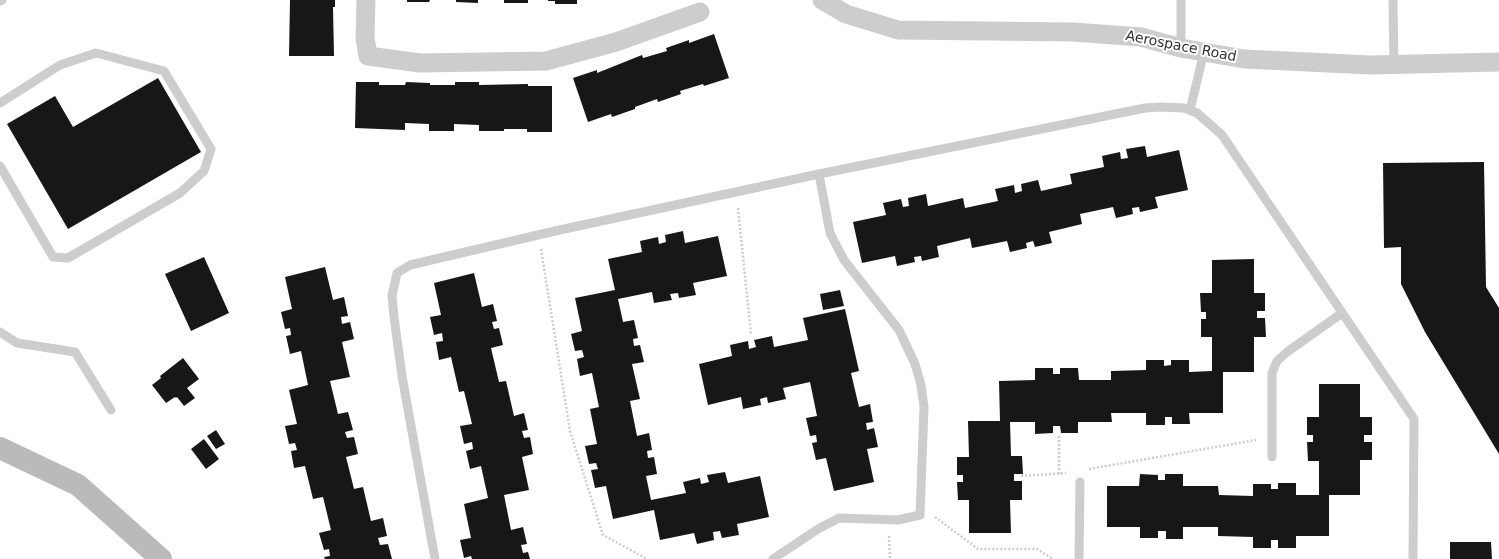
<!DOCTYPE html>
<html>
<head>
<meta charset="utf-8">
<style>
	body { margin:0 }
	canvas { display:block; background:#fff }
</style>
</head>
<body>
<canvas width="1499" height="559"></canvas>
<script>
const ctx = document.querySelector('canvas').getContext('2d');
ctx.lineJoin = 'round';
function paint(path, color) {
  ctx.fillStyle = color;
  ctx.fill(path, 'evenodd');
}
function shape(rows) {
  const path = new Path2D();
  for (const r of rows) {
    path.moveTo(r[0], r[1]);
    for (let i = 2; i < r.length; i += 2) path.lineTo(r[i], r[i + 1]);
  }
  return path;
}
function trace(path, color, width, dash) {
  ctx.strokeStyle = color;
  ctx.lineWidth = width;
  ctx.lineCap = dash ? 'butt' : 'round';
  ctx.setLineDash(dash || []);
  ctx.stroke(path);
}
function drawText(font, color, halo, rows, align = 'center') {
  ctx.font = font + ' "DejaVu Sans",sans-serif';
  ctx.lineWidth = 4;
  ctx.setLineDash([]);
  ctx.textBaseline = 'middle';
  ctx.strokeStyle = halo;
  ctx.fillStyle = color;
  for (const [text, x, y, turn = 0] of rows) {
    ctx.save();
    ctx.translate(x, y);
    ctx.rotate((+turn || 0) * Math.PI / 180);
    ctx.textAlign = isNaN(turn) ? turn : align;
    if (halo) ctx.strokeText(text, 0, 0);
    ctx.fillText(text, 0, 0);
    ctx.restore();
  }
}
const building = shape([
	[290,0,335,0,335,7,333,7,334,56,289,56],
	[407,0,430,0,429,2,407,2],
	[456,0,478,0,478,3,456,2],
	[504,0,528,0,528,3,504,3],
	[548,0,577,0,577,4,555,4,555,1,548,1],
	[714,34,729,78,704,86,703,84,680,91,681,94,658,102,657,99,635,107,635,109,612,117,611,114,588,122,573,78,597,70,597,73,642,55,643,58,667,51,666,48,689,40,689,43],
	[158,78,201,152,68,229,7,124,55,96,73,127],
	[356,82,379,82,379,85,405,85,406,82,430,83,430,85,455,85,455,82,479,82,479,85,528,84,528,86,552,86,552,132,527,132,527,129,504,129,504,131,479,131,479,125,454,124,454,131,429,131,429,124,405,123,405,130,355,128],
	[1145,146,1147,157,1179,150,1188,190,1155,197,1158,208,1140,212,1139,207,1132,208,1133,214,1116,218,1113,207,1080,214,1082,224,1049,232,1052,243,1035,247,1033,241,1026,243,1027,248,1010,252,1007,241,972,248,970,238,937,246,939,257,922,261,921,256,914,257,915,262,897,266,895,256,862,263,853,222,886,215,883,203,901,199,903,207,909,206,908,198,926,194,928,206,963,198,965,208,998,201,995,189,1014,185,1015,193,1022,191,1021,184,1038,180,1041,191,1072,184,1070,174,1104,167,1102,156,1120,152,1121,159,1128,158,1126,149],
	[1484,162,1486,287,1499,308,1499,454,1425,332,1401,284,1401,247,1384,248,1383,163],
	[683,231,685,243,718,236,727,276,693,283,696,295,679,298,678,293,670,294,672,300,654,303,652,292,618,299,623,322,634,320,638,338,633,339,634,346,640,345,644,362,632,364,640,399,630,401,637,436,649,433,652,450,647,451,648,458,654,457,657,474,646,476,651,500,686,493,683,482,700,478,701,484,709,482,707,475,725,472,728,483,760,476,769,517,737,524,739,535,722,538,720,531,713,532,714,540,697,544,694,533,660,540,654,510,613,519,606,486,595,488,591,470,598,469,596,463,589,464,585,446,597,444,590,409,599,407,592,373,580,376,577,359,584,357,582,350,575,351,571,334,582,331,575,298,615,290,608,259,642,252,640,241,658,237,659,244,666,242,665,235],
	[204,257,229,313,191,331,165,274],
	[1254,259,1254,293,1265,293,1265,311,1257,311,1257,318,1265,318,1266,337,1254,337,1254,372,1223,372,1223,413,1189,413,1190,424,1172,424,1172,417,1165,417,1165,425,1146,425,1146,413,1111,413,1112,422,1078,422,1078,433,1061,433,1060,426,1053,426,1053,433,1035,434,1035,422,1010,422,1011,456,1022,456,1023,474,1014,474,1014,481,1022,481,1022,500,1010,500,1011,533,969,533,969,500,958,500,957,482,963,482,963,475,957,475,957,457,969,457,968,421,1000,421,999,381,1035,380,1035,368,1053,368,1053,374,1060,374,1060,368,1078,368,1079,380,1111,380,1111,371,1146,370,1146,360,1164,360,1164,366,1171,365,1171,360,1189,360,1189,372,1212,371,1212,337,1201,337,1201,319,1206,319,1206,312,1201,312,1200,293,1212,293,1212,260],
	[325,267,333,300,344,297,348,316,341,317,342,324,350,322,354,339,342,342,350,377,330,381,338,414,348,412,353,430,345,432,347,438,354,437,358,454,346,457,354,489,363,487,371,521,383,518,387,536,378,538,380,545,388,544,392,559,325,559,324,557,330,556,329,549,324,550,319,533,331,530,323,497,313,499,305,466,294,468,291,451,297,450,295,443,289,444,285,426,297,424,289,390,308,385,301,351,290,354,286,336,291,335,290,328,285,329,281,312,292,309,285,277],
	[474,273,482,307,493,304,497,321,492,322,494,329,499,328,503,345,491,348,499,382,506,381,514,416,524,413,528,430,522,431,524,438,530,437,533,454,522,457,529,490,504,495,511,530,523,527,527,544,521,545,523,553,528,552,530,559,472,559,471,556,464,558,460,540,471,538,464,504,488,498,481,466,470,469,466,451,473,449,472,442,464,444,460,426,472,424,464,391,459,392,451,357,439,360,436,342,443,341,442,333,434,335,430,317,441,315,434,283],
	[840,290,844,306,823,310,820,294],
	[845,309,859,371,851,373,859,407,870,404,873,422,866,423,867,430,874,428,878,447,867,449,874,482,834,491,826,458,816,460,812,443,817,442,816,435,810,436,806,418,817,416,810,382,783,388,786,399,768,403,767,397,760,399,761,405,743,409,741,397,708,405,699,364,732,356,730,345,748,341,749,349,756,347,754,340,772,336,774,347,808,340,803,318],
	[183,358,199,379,187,388,195,398,184,406,177,397,176,398,175,397,166,403,152,385,161,378,160,376],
	[1319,384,1360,384,1360,417,1372,417,1372,435,1364,435,1364,442,1372,442,1372,460,1360,460,1360,495,1329,495,1329,536,1296,536,1296,548,1278,548,1278,540,1271,540,1271,548,1253,548,1253,537,1218,536,1218,527,1183,527,1183,539,1166,539,1166,531,1158,531,1158,538,1140,538,1140,527,1107,527,1107,486,1139,486,1140,474,1158,475,1158,480,1165,480,1165,474,1183,474,1183,486,1218,486,1219,495,1253,496,1253,484,1271,484,1271,489,1278,489,1278,483,1296,483,1296,495,1319,495,1319,461,1308,461,1307,442,1313,442,1313,435,1307,435,1307,417,1319,417],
	[216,430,225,444,216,449,207,436],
	[204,439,219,459,206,469,191,449],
	[1450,542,1491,542,1492,559,1450,559]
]);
const path = shape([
	[738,208,751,334],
	[541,249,570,431,603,535,647,559],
	[1089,469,1256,440],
	[1059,474,1059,434],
	[1021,476,1066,473],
	[935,517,978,549,1037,549,1053,559],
	[889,536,890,559]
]);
const service = shape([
	[1393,0,1394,65],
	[0,1,2,0],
	[1181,48,1181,0],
	[0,103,60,65,96,53,164,71,211,149,204,171,180,193,68,258,53,257,0,166],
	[1190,110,1204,52],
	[0,332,17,343,75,352,111,410],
	[1272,457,1272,373,1277,361,1287,352,1342,313],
	[435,559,402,376,394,317,392,296,397,273,410,265,555,231,819,174,1145,108,1161,107,1184,108,1197,113,1222,135,1414,419,1413,559],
	[773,559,818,529,839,518,898,520,920,515,924,407,921,385,915,364,899,330,844,260,830,233,819,174],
	[1079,559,1080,482]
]);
const minor = shape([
	[366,0,365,38,368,56,420,63,546,61,616,42,700,12],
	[822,0,846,14,898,30,1073,32,1141,37,1181,48,1244,59,1371,65,1499,62]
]);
const secondary = shape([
	[0,448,78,485,161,559]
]);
const streetNames = [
	["Aerospace Road",1181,47,11]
];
paint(building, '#171717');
trace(path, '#cdcdcd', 2.5, [2, 2]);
trace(service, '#cdcdcd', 9);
trace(minor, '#cdcdcd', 19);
trace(secondary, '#bababa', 22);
drawText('14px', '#303030', '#fff', streetNames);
</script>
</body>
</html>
